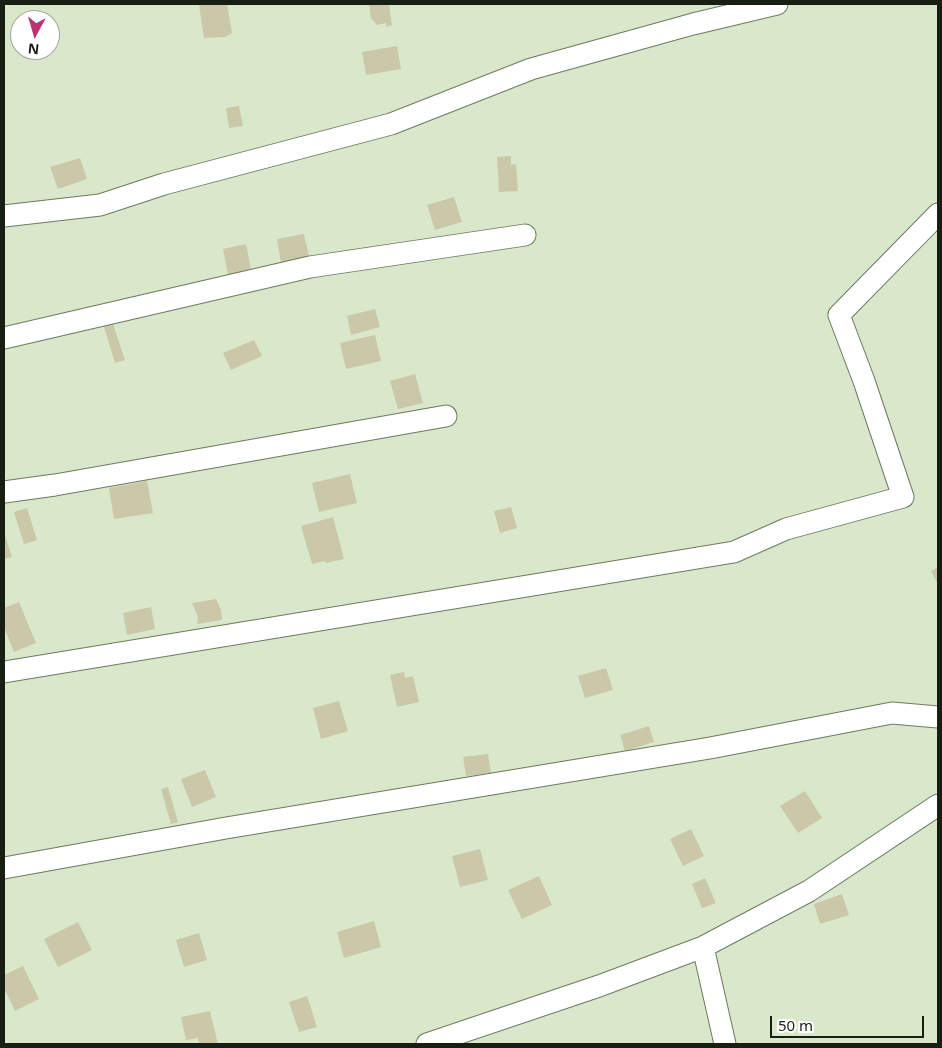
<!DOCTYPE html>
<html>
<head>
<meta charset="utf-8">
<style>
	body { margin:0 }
	#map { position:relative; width:942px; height:1048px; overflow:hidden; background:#d9e8cb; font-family:"Noto Sans",sans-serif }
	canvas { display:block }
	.frame { position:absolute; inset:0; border:5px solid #191e13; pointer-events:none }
	.north { position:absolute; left:10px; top:10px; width:50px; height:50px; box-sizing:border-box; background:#fff; border:1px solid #a3a5a1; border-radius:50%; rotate:186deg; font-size:14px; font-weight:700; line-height:20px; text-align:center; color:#191e13 }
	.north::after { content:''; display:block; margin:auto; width:18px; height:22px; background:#bb3372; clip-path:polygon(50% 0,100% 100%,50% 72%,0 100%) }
	.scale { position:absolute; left:770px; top:1016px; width:154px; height:22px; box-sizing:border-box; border:2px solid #191e13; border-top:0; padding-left:6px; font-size:15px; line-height:18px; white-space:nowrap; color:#191e13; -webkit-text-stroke:4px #fff; paint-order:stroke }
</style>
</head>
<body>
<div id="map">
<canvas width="942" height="1048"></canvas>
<div class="frame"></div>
<div class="north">N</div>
<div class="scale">50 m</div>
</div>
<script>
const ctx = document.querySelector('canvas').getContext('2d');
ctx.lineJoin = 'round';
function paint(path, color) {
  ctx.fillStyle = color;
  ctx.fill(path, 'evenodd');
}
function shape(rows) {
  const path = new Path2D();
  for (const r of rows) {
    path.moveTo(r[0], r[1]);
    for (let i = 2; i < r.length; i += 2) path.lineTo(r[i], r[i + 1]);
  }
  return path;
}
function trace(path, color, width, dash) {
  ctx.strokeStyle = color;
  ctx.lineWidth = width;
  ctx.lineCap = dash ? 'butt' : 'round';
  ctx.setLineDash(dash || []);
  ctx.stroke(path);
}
const building = shape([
	[211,4,227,4,232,33,225,37,204,38,199,5],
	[369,4,389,4,392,25,386,27,386,23,377,25,371,18],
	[397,46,401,69,366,75,362,52],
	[239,106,243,126,229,128,226,108],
	[511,156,511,165,516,164,518,191,499,192,497,157],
	[80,158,87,179,58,189,50,167],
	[454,197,462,222,435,230,427,205],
	[304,234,309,257,281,263,277,239],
	[246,244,251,270,228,275,223,249],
	[375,309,380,327,351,335,347,316],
	[113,324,125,360,115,363,104,327],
	[375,335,381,361,346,369,340,343],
	[254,340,262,356,231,370,223,353],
	[415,374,423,403,398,409,390,381],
	[350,474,357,503,319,512,312,483],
	[147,481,153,513,114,519,109,488],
	[511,507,517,528,500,533,494,511],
	[27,508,37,540,24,544,14,512],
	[333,517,344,559,326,563,325,561,312,564,301,526],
	[4,532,12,557,4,559],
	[938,567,938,585,931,571],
	[216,599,221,610,222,620,197,624,198,617,192,603],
	[19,602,36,643,14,652,4,627,4,608],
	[151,607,155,629,127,635,123,613],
	[606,668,613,690,585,698,578,676],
	[404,672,405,678,413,676,419,702,397,707,390,675],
	[339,701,348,731,321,739,313,708],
	[649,726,654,742,625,751,620,735],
	[488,754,491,773,466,776,463,757],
	[205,770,216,797,192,807,181,779],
	[168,787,178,822,171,824,161,789],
	[805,791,822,818,798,833,780,806],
	[691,829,704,856,683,866,670,839],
	[480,849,488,880,460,887,452,856],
	[539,876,552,905,522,919,508,890],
	[705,878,716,903,702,908,692,884],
	[842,894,849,915,820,924,814,904],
	[374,921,381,947,344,958,337,932],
	[78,922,92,950,58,967,44,939],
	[199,933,207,960,184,967,176,940],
	[23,966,39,999,15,1011,4,988,4,975],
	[307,996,317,1027,299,1032,289,1002],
	[210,1011,218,1044,199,1044,198,1038,186,1040,181,1017]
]);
const minor = shape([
	[4,216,100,205,164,184,391,124,531,69,693,24,777,4],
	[4,338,310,267,525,235],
	[4,492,55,485,446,416],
	[4,672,734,552,786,529,903,497,864,381,839,315,938,214],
	[4,868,226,828,710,748,892,713,938,717],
	[703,947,725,1044],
	[427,1044,599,986,703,947,809,891,938,805]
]);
paint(building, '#cbc8a9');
trace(minor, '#6d7a60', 23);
trace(minor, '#fff', 21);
</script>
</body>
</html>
